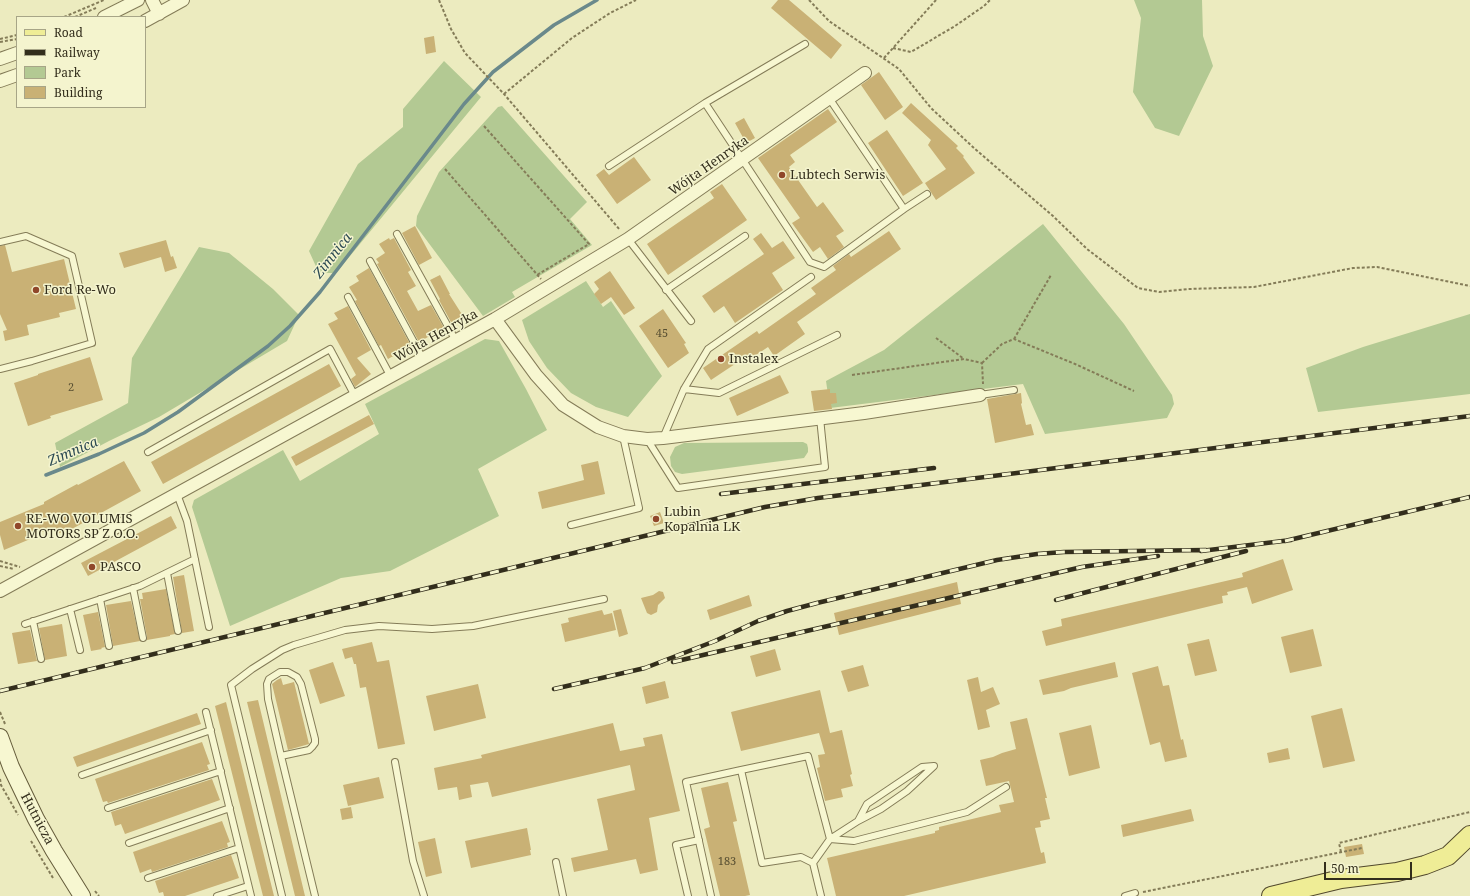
<!DOCTYPE html>
<html>
<head>
<meta charset="utf-8">
<style>
	body { margin:0 }
	#map { position:relative; width:1470px; height:896px; overflow:hidden; background:#ecebbf; font-family:"Noto Serif",serif }
	canvas { display:block }
	.legend { position:absolute; left:16px; top:16px; width:130px; height:92px; box-sizing:border-box; background:#f4f4ce; border:1px solid #a7a587; margin:0; padding:5px 7px; list-style:none; font-size:12px; color:#332e1c }
	.legend li { display:flex; align-items:center; gap:8px; height:20px }
	.legend b { width:20px; border:1px solid #a7a587 }
	.scale { position:absolute; left:1324px; top:862px; width:88px; height:18px; box-sizing:border-box; border:2px solid #332e1c; border-top:0; padding-left:5px; font-size:12px; line-height:14px; white-space:nowrap; color:#332e1c; -webkit-text-stroke:3px #f4f4ce; paint-order:stroke }
</style>
</head>
<body>
<div id="map">
<canvas width="1470" height="896"></canvas>
<ul class="legend">
<li><b style="height:5px;background:#efed96"></b>Road</li>
<li><b style="height:5px;background:#332e1c"></b>Railway</li>
<li><b style="height:11px;background:#b3c993"></b>Park</li>
<li><b style="height:11px;background:#c9b175"></b>Building</li>
</ul>
<div class="scale">50 m</div>
</div>
<script>
const ctx = document.querySelector('canvas').getContext('2d');
ctx.lineJoin = 'round';
function paint(path, color) {
  ctx.fillStyle = color;
  ctx.fill(path, 'evenodd');
}
function shape(rows) {
  const path = new Path2D();
  for (const r of rows) {
    path.moveTo(r[0], r[1]);
    for (let i = 2; i < r.length; i += 2) path.lineTo(r[i], r[i + 1]);
  }
  return path;
}
function trace(path, color, width, dash) {
  ctx.strokeStyle = color;
  ctx.lineWidth = width;
  ctx.lineCap = dash ? 'butt' : 'round';
  ctx.setLineDash(dash || []);
  ctx.stroke(path);
}
function drawText(font, color, halo, rows, align = 'center') {
  ctx.font = font + ' "Noto Serif",serif';
  ctx.lineWidth = 3;
  ctx.setLineDash([]);
  ctx.textBaseline = 'middle';
  ctx.strokeStyle = halo;
  ctx.fillStyle = color;
  for (const [text, x, y, turn = 0] of rows) {
    ctx.save();
    ctx.translate(x, y);
    ctx.rotate((+turn || 0) * Math.PI / 180);
    ctx.textAlign = isNaN(turn) ? turn : align;
    if (halo) ctx.strokeText(text, 0, 0);
    ctx.fillText(text, 0, 0);
    ctx.restore();
  }
}
const green = shape([
	[1134,0,1202,0,1203,36,1213,66,1179,136,1155,128,1133,92,1141,18],
	[444,61,481,97,336,273,319,273,309,251,358,164,403,127,403,109],
	[502,106,587,202,570,219,592,245,512,292,515,297,483,316,416,226,417,216,439,172,498,107],
	[1043,224,1124,324,1172,395,1174,404,1167,418,1045,434,1023,384,830,408,826,381,884,350],
	[199,247,229,253,273,289,299,315,287,341,159,417,109,441,60,467,55,443,128,403,132,358],
	[586,281,603,307,611,301,662,376,628,417,596,407,571,393,547,368,529,341,522,320],
	[1470,314,1470,394,1318,412,1306,368,1363,347],
	[485,339,499,341,526,389,547,430,478,469,499,516,390,571,341,578,230,626,192,507,194,500,283,450,300,481,379,434,365,404],
	[803,442,807,444,808,448,808,452,804,458,682,474,675,472,671,466,670,457,675,447,684,443]
]);
const stream = shape([
	[46,475,99,454,144,433,178,412,268,346,290,326,320,292,464,104,493,72,554,25,597,0]
]);
const building = shape([
	[778,0,789,0,842,45,831,59,771,8],
	[434,36,436,52,426,54,424,38],
	[879,72,903,107,885,120,861,85],
	[911,103,958,146,956,148,964,156,963,157,975,173,936,200,925,183,946,169,928,145,931,140,902,113],
	[828,109,837,122,790,155,795,162,789,167,817,207,823,202,844,231,836,236,844,247,828,259,820,247,813,252,792,223,800,218,758,158],
	[744,118,755,138,746,143,735,123],
	[887,130,923,183,903,196,868,143],
	[634,157,651,180,617,204,596,175,604,169,609,175],
	[722,184,747,220,668,275,647,244,714,198,710,192],
	[415,226,432,258,419,265,402,233],
	[889,231,901,249,797,322,805,334,774,356,768,347,747,361,744,358,711,380,703,368,757,331,759,334,816,294,811,288,836,270,833,266,849,254,851,257],
	[761,233,772,248,783,241,795,258,772,273,783,290,735,323,724,306,714,313,702,296,764,254,753,239],
	[389,238,390,240,394,238,411,270,408,272,416,286,407,291,418,311,431,305,444,328,419,342,377,264,379,263,376,259,385,253,379,244],
	[166,240,171,257,173,256,177,268,165,272,161,257,124,268,119,253],
	[5,245,12,272,64,259,76,309,59,313,60,317,27,325,29,335,5,341,3,331,7,330,0,314,0,246],
	[369,268,411,346,388,359,381,345,379,346,355,301,357,300,349,287,359,281,356,276],
	[610,271,635,308,624,315,611,297,601,304,594,294,599,289,594,282],
	[440,275,450,294,449,294,463,316,452,324,439,300,440,299,430,280],
	[348,306,371,350,357,358,371,374,355,387,351,379,356,375,328,324,338,319,334,313],
	[663,309,686,343,684,344,689,353,668,368,639,326],
	[90,357,103,400,50,416,51,418,28,426,14,383,38,375,38,374],
	[329,364,341,386,163,484,151,462],
	[780,375,789,393,737,416,729,398],
	[830,389,830,393,836,393,837,403,831,404,832,409,814,411,811,391],
	[1021,393,1022,403,1021,404,1026,425,1031,424,1034,435,995,443,987,399],
	[369,415,374,424,296,466,291,457],
	[124,461,141,491,70,530,55,534,54,528,36,534,35,537,4,550,0,535,0,522,44,504,44,502,77,484,78,485],
	[598,461,605,494,542,509,538,492,584,480,581,465],
	[660,512,664,523,654,526,650,516],
	[171,516,177,528,88,576,81,563],
	[1283,559,1293,590,1252,604,1247,587,1227,592,1228,595,1222,596,1223,603,1046,646,1042,631,1062,626,1061,619,1243,577,1242,573],
	[184,575,194,631,182,633,173,577],
	[957,582,961,604,839,635,834,613],
	[166,589,175,634,170,635,170,636,147,640,147,637,140,599,143,599,142,593],
	[659,591,663,592,665,598,658,605,657,612,651,615,647,613,641,598,653,595],
	[749,595,752,606,710,620,707,610],
	[131,601,140,641,113,646,106,605],
	[621,609,628,634,619,637,613,611],
	[602,610,604,615,612,613,616,630,565,642,561,624,569,622,568,618],
	[98,612,105,647,101,648,102,649,91,651,83,615],
	[62,624,67,656,45,660,39,628],
	[1313,629,1322,666,1290,673,1281,637],
	[30,630,37,661,18,664,12,633],
	[1209,639,1217,671,1195,676,1187,644],
	[372,642,377,662,389,660,405,744,378,749,366,687,360,688,356,664,354,664,352,657,345,659,342,649],
	[775,649,781,670,756,677,750,656],
	[333,662,345,696,320,704,309,670],
	[1115,662,1118,677,1071,688,1064,691,1043,695,1039,680],
	[863,665,869,686,848,692,841,671],
	[1158,666,1163,686,1169,685,1181,740,1183,739,1187,757,1165,762,1160,742,1150,745,1132,673],
	[978,677,981,692,993,687,1000,704,986,710,990,727,978,730,967,680],
	[281,678,283,685,294,682,309,744,288,750,272,684,277,680],
	[665,681,669,698,646,704,642,687],
	[478,684,486,718,434,731,426,696],
	[820,690,830,733,842,730,852,774,850,775,853,786,841,789,843,797,825,801,817,768,820,767,818,755,825,754,819,733,741,751,731,712],
	[258,700,270,750,305,896,295,896,247,702],
	[226,702,274,896,263,896,215,706],
	[1342,708,1355,761,1323,768,1311,716],
	[197,713,201,724,77,767,73,757],
	[1027,718,1047,798,1045,798,1050,819,1040,821,1041,827,1035,828,1041,853,1044,852,1046,863,904,896,836,896,827,858,935,833,935,831,939,830,939,827,1001,812,999,805,1014,802,1009,781,986,786,980,760,993,757,1002,753,1016,749,1010,722],
	[613,723,620,751,645,746,643,738,662,734,680,811,649,818,658,870,640,874,636,859,574,872,571,858,608,850,597,799,635,790,630,765,492,797,488,782,470,785,472,797,459,800,457,787,438,790,434,768,482,758,481,755],
	[1091,725,1100,768,1069,776,1059,733],
	[202,742,210,764,207,765,209,770,108,803,107,801,103,802,95,779],
	[1288,748,1290,759,1269,763,1267,753],
	[379,777,384,798,348,806,343,785],
	[212,779,220,800,125,834,121,824,115,826,111,812],
	[728,782,737,821,733,822,750,895,745,896,720,896,704,829,710,827,701,788],
	[351,807,353,818,342,820,340,809],
	[1191,809,1194,821,1123,837,1121,825],
	[222,821,230,842,227,843,228,847,152,872,151,869,140,873,133,852],
	[527,828,531,850,530,850,531,855,471,868,465,841],
	[435,838,442,873,426,877,418,842],
	[1362,844,1364,854,1346,857,1344,847],
	[231,855,239,878,185,896,164,896,163,892,159,893,155,881]
]);
const path = shape([
	[439,0,451,29,465,53,504,94,620,230],
	[809,0,829,21,899,69,931,108,975,149,1053,216,1087,249,1138,288,1159,292,1188,289,1254,287,1353,268,1377,267,1470,286],
	[64,17,104,0],
	[75,17,96,8],
	[0,39,17,35],
	[0,42,17,39],
	[893,48,911,52,955,26,984,6,990,0],
	[884,58,936,0],
	[504,94,572,38,610,13,636,0],
	[484,126,589,244,537,275],
	[445,169,541,279],
	[936,338,964,359],
	[1014,339,1051,275],
	[982,363,1002,344,1014,339,1075,364,1134,391],
	[852,375,964,359,982,363,983,384],
	[0,561,20,567],
	[0,566,14,569],
	[0,712,5,724],
	[0,779,1,785,18,815],
	[31,841,53,878],
	[1341,852,1339,843,1470,812],
	[95,891,99,896],
	[1143,892,1362,848]
]);
const lane = shape([
	[829,98,904,209,927,194],
	[705,103,810,262,824,267,904,209],
	[609,166,705,103,805,44],
	[397,234,456,341],
	[628,239,691,321],
	[0,242,26,236,72,256,92,343,32,361,0,369],
	[370,261,423,359],
	[666,290,745,236],
	[348,297,391,377],
	[684,389,719,393,837,335],
	[980,395,1014,390],
	[663,438,684,389,708,349,811,277],
	[647,439,678,488,825,467,820,418],
	[148,452,330,349,355,396],
	[177,494,187,521,209,627],
	[571,525,639,508,623,436],
	[167,573,178,631],
	[133,588,143,638],
	[100,599,109,646],
	[70,609,80,650],
	[33,621,41,659],
	[25,624,140,586,195,559],
	[206,712,251,896],
	[281,756,309,750,312,747,315,743,315,739,301,684,297,677,288,672,280,672,269,679,267,684,268,699,281,756,315,896],
	[395,762,413,861,424,896],
	[741,770,808,756,830,839,854,841,967,812,1006,787],
	[82,775,211,730],
	[108,808,221,771],
	[129,843,230,808],
	[556,862,563,896],
	[813,863,830,839,858,821,867,804,922,767,934,766,907,791,881,809,858,821],
	[148,878,239,848],
	[217,896,248,886],
	[282,896,231,685,252,669,282,650,294,645,345,630,379,626,432,629,473,626,604,599],
	[688,896,676,845,699,840],
	[711,896,686,782,741,770,762,863,801,857,813,863,821,896],
	[1125,896,1135,893]
]);
const street = shape([
	[152,0,159,14],
	[104,17,138,0],
	[145,21,183,0],
	[0,59,17,53],
	[0,81,17,75],
	[495,319,536,375,563,405,598,427,623,436,647,439,663,438,864,413,980,395],
	[0,591,495,319,628,239,865,73]
]);
const secondary = shape([
	[0,737,11,767,36,819,54,851,82,896]
]);
const primary = shape([
	[1271,896,1341,879,1397,872,1425,865,1448,856,1470,835]
]);
const rail = shape([
	[721,494,934,468],
	[1285,541,1470,497],
	[1201,551,1291,540],
	[1056,600,1246,551],
	[673,662,1082,567,1158,556],
	[554,689,645,668,715,641,758,621,787,611,817,603,997,560,1037,554,1064,552,1206,550],
	[0,691,765,507,818,498,1470,416]
]);
const markers = [
	[782,175,4,"#90472a"],
	[36,290,4,"#90472a"],
	[721,359,4,"#90472a"],
	[656,519,4,"#90472a"],
	[18,526,4,"#90472a"],
	[92,567,4,"#90472a"]
];
const numberNames = [
	["45",662,334],
	["2",71,388],
	["183",727,862]
];
const streetNames = [
	["Wójta Henryka",709,166,-35],
	["Wójta Henryka",436,336,-29],
	["Hutnicza",37,819,62]
];
const poiNames = [
	["Lubtech Serwis",790,175],
	["Ford Re-Wo",44,290],
	["Instalex",729,359],
	["Lubin",664,512],
	["Kopalnia LK",664,527],
	["RE-WO VOLUMIS",26,519],
	["MOTORS SP Z O.O.",26,534],
	["PASCO",100,567]
];
const waterNames = [
	["Zimnica",333,256,-52],
	["Zimnica",73,452,-23]
];
paint(green, '#b3c993');
trace(stream, '#6a898b', 3.5);
paint(building, '#c9b175');
trace(lane, '#847c58', 8);
trace(street, '#847c58', 14);
trace(secondary, '#655c3b', 18);
trace(primary, '#51482c', 20);
trace(path, '#847c58', 2, [3, 2]);
trace(lane, '#f7f7d1', 6);
trace(street, '#f7f7d1', 12);
trace(secondary, '#f7f7d1', 16);
trace(primary, '#efed96', 18);
trace(rail, '#332e1c', 4.5);
trace(rail, '#f4f4ce', 3, [9]);
for (const [x, y, r, color] of markers) {
  const dot = new Path2D();
  dot.arc(x, y, r, 0, 2 * Math.PI);
  ctx.fillStyle = color;
  ctx.fill(dot);
  trace(dot, '#f4f4ce', 1.5);
}
drawText('11px', '#584f32', null, numberNames);
drawText('13px', '#332e1c', '#f4f4ce', streetNames);
drawText('13px', '#332e1c', '#f4f4ce', poiNames, 'left');
drawText('italic 14px', '#2c4a53', '#f4f4ce', waterNames);
</script>
</body>
</html>
